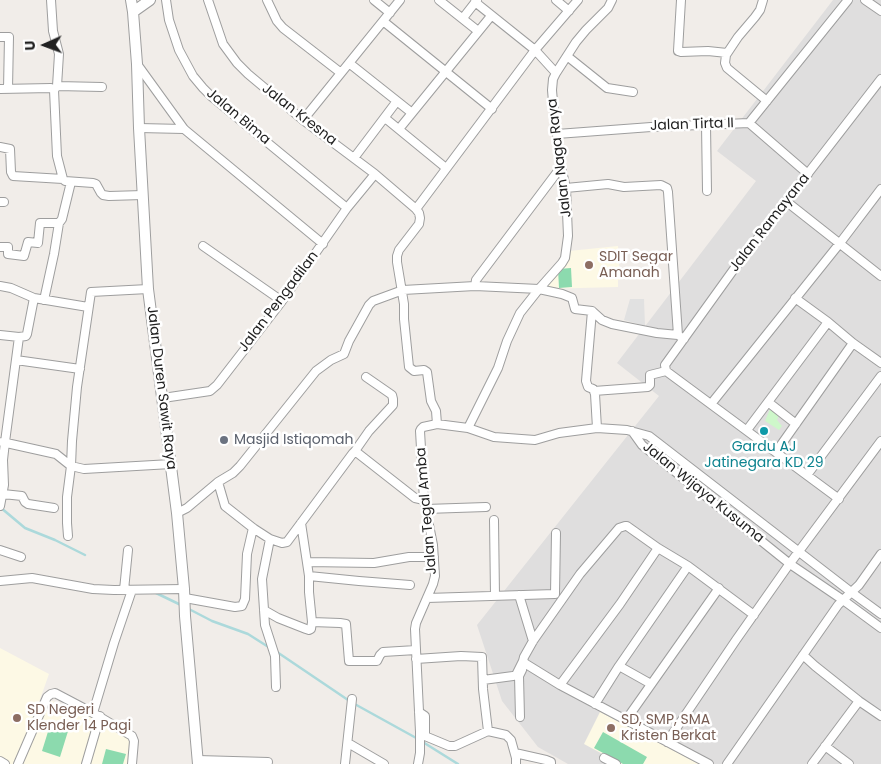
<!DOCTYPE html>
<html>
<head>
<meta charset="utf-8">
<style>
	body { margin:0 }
	#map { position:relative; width:881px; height:764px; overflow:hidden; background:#f1ede9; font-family:Poppins,sans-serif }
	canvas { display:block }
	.north { position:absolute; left:20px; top:20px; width:50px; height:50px; -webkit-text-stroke:4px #fff; paint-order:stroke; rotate:268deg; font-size:14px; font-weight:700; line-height:20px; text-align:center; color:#212121 }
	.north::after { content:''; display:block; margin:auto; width:18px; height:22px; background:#212121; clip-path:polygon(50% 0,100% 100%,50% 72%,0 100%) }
</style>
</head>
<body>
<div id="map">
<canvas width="881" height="764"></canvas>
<div class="north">U</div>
</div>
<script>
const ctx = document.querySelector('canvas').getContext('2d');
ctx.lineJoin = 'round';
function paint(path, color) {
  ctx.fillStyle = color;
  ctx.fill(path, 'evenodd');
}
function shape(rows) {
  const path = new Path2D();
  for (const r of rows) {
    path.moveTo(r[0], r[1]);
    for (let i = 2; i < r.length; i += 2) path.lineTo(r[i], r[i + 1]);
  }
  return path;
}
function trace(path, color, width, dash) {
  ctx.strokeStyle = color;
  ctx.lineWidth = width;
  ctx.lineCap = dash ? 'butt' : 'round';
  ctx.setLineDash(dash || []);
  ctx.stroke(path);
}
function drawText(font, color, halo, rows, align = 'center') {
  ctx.font = font + ' Poppins,sans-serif';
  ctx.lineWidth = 5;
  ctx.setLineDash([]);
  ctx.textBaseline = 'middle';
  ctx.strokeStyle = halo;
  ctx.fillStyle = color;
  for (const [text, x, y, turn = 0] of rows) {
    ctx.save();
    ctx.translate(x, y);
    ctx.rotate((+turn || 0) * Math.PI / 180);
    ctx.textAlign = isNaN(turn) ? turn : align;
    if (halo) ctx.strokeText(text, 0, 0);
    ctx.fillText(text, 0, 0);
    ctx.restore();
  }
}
const residential = shape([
	[833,0,881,0,881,764,568,764,538,747,502,701,477,625,659,396,617,363,756,181,717,151]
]);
const education = shape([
	[618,246,620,280,618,280,618,287,541,289,569,251],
	[0,648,49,674,17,764,3,764,0,762],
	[43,698,98,716,135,740,132,764,20,764],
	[600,712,699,764,621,764,584,744]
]);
const park = shape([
	[770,409,779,415,777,420,782,426,779,430,765,421]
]);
const pitch = shape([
	[571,268,572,287,559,288,558,269],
	[51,722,69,728,60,757,42,751],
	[603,732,647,757,643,764,623,764,594,748],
	[106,749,126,754,123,764,102,764]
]);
const parking = shape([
	[630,299,644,299,645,326,624,320]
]);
const stream = shape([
	[0,507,25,528,55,540,85,555],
	[156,593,183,606],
	[187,608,212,621,248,634,270,648],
	[277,652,351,702,418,739,458,764]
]);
const minor = shape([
	[51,0,53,31,59,54,57,86,54,90],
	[166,0,169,20,179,50,193,76,203,88,212,97,347,208],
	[208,0,223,44,237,63,248,74,303,120,375,174,416,209,419,213,420,218,419,224,399,250,397,256,397,262,404,304,404,319,409,367,414,371,424,370,427,372,431,401,436,411,437,424],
	[267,0,277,21,283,28,341,73],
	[374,0,390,13],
	[439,0,478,31],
	[556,0,569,11],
	[681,0,678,51,681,52,708,51,727,53],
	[763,0,760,10,755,17,738,37,726,55,725,63,727,68,767,101],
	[865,0,881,11],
	[475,2,535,50,556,73],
	[463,18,477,0],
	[383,21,492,109],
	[0,37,9,37,8,89],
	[567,56,607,88,633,92],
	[349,63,412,113],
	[137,64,184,129,323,244],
	[57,86,102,87],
	[0,89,51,88,54,90],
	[54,90,57,156,63,179,65,181,93,183,96,184,101,193,103,195,109,196,143,195],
	[385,118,446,168],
	[303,120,400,0],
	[749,123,848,0],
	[706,125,707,191],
	[139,128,184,129],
	[399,129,491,16],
	[557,134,651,127,749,123,808,174],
	[0,147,10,149,11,172,13,176,63,179],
	[354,158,397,101],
	[566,188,608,184,624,187,661,185,667,188,668,192,678,335],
	[0,202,4,202],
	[787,202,881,276],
	[416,209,535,50,578,0],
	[203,246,282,301],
	[0,247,8,247,8,254,24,256,28,242,38,243,40,223,59,223],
	[0,286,11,288,34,298,88,307],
	[475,286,476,280,561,167],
	[795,298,828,322,853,343,881,363],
	[44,300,54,254,59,223,62,219,71,182],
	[592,311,586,381,588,387,593,389,595,394,597,428],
	[0,335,19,337],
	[16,360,80,369],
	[666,371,665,365,734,269,881,79],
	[666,371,839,499],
	[594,391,648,387,650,385,650,375,666,371],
	[163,398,210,391,217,385,282,301,347,208,375,174],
	[768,402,796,424],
	[711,404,840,243,881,189],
	[468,428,498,368,507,341,520,313,539,289,562,263,565,258,568,236,566,188,561,167,553,102,552,90,553,79,556,73,576,42,586,30,608,8,612,0],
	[747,430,828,322],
	[632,431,642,445,790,564,843,600,881,628],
	[2,442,56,454,71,466,84,469,171,464],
	[355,451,415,498,424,500],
	[776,452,853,343],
	[807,475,881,376],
	[218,482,225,506,253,528,270,539,282,543,287,542,353,453,355,451,369,431,393,405,393,399,392,395,366,377],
	[3,494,22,496,25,502,28,504,54,508],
	[0,506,4,485,3,460,5,442,19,337,26,336,27,334,34,298],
	[426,509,486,507],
	[177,513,187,508,218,482,233,473,240,466,316,371,331,360,344,354,349,341,369,305,373,301,403,290,475,286,539,289,562,294,572,298,575,309,592,311,602,320,612,324,657,333,678,335,684,339],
	[494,520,495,596],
	[68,536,67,523,67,497,71,466,72,441,77,387,91,292,148,289],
	[270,539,262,579,265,625,275,656,276,687],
	[0,550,21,557],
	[307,562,374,563,409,557,434,557],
	[309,576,359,581,410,585],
	[0,581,32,578,93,589,114,590,184,589],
	[124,590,128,550],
	[132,590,114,643,93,713,132,736,134,741,132,764],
	[519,595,533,641],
	[185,598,235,607,242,606,245,599,247,554,253,528],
	[427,598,555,594,556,533],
	[264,610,278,618,306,629,309,630,311,629,312,622,309,592,309,576,301,523],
	[312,622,340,623,346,624,349,661,377,661,380,655,383,652,416,650],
	[803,655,815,666,859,701,881,716],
	[416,659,461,656,482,657,483,689,488,731,506,735,511,740,516,758,516,764],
	[523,661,526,664,560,685,709,764],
	[619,666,651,684],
	[483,680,513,676,516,675,523,661,524,657,533,641,580,574,619,528,625,526,627,526,658,548,688,566,754,615],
	[560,685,620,604,658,548],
	[595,704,619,666,688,566],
	[419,712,425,716,425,736,449,746,455,746,488,731],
	[520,717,519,676,522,670],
	[626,720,719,588],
	[667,742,736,640,788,566,881,441],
	[348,743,384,764],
	[825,746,849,764],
	[515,753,546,760,551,762,551,764],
	[604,758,616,764],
	[198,760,268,762],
	[0,761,5,764],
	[18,764,47,697,51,694,55,693,93,713],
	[86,764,100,716],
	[345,764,352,699],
	[418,764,420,753,420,732,415,629,416,623,433,584,435,576,433,545,424,500,420,431,421,429,423,427,437,424,468,428,494,437,535,440,559,433,597,428,627,430,649,436,851,592,881,614],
	[727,764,838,605,843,600,859,585,881,554],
	[812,764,859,701]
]);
const tertiary = shape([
	[131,0,133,12,137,64,139,128,148,289,177,513,184,589,185,616,198,764],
	[133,12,150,0]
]);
const markers = [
	[589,265,5,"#8d6e63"],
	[764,431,5,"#0f9aa8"],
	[224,440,5,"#6b7280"],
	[17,718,5,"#8d6e63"],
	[611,728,5,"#8d6e63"]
];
const streetNames = [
	["Jalan Kresna",299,115,38],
	["Jalan Bima",238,117,40],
	["Jalan Tirta II",692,125,-2],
	["Jalan Naga Raya",560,158,-97],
	["Jalan Ramayana",770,223,-52],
	["Jalan Pengadilan",279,302,-53],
	["Jalan Duren Sawit Raya",161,388,83],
	["Jalan Wijaya Kusuma",703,493,39],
	["Jalan Tegal Amba",427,511,-95]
];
const educationNames = [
	["SDIT Segar",599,257],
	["Amanah",599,273],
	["SD Negeri",27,710],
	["Klender 14 Pagi",27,726],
	["SD, SMP, SMA",621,720],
	["Kristen Berkat",621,736]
];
const worshipNames = [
	["Masjid Istiqomah",234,440]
];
const cultureNames = [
	["Gardu AJ",764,447],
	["Jatinegara KD 29",764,463]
];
paint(residential, '#dfdede');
paint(education, '#fdf9e5');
paint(park, '#cef7ca');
paint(pitch, '#8cdaae');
paint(parking, '#e1e1e1');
trace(stream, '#acd9db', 2.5);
trace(minor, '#9e9e9e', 10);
trace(tertiary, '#9e9e9e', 12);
trace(minor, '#fff', 8);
trace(tertiary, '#fff', 10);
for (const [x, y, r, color] of markers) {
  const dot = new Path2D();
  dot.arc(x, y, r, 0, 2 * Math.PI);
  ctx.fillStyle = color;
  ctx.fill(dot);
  trace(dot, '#fff', 2);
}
drawText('14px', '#212121', '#fff', streetNames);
drawText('14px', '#785e54', '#fff', educationNames, 'left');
drawText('14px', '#5b616d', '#fff', worshipNames, 'left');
drawText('14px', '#0d838f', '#fff', cultureNames);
</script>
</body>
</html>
